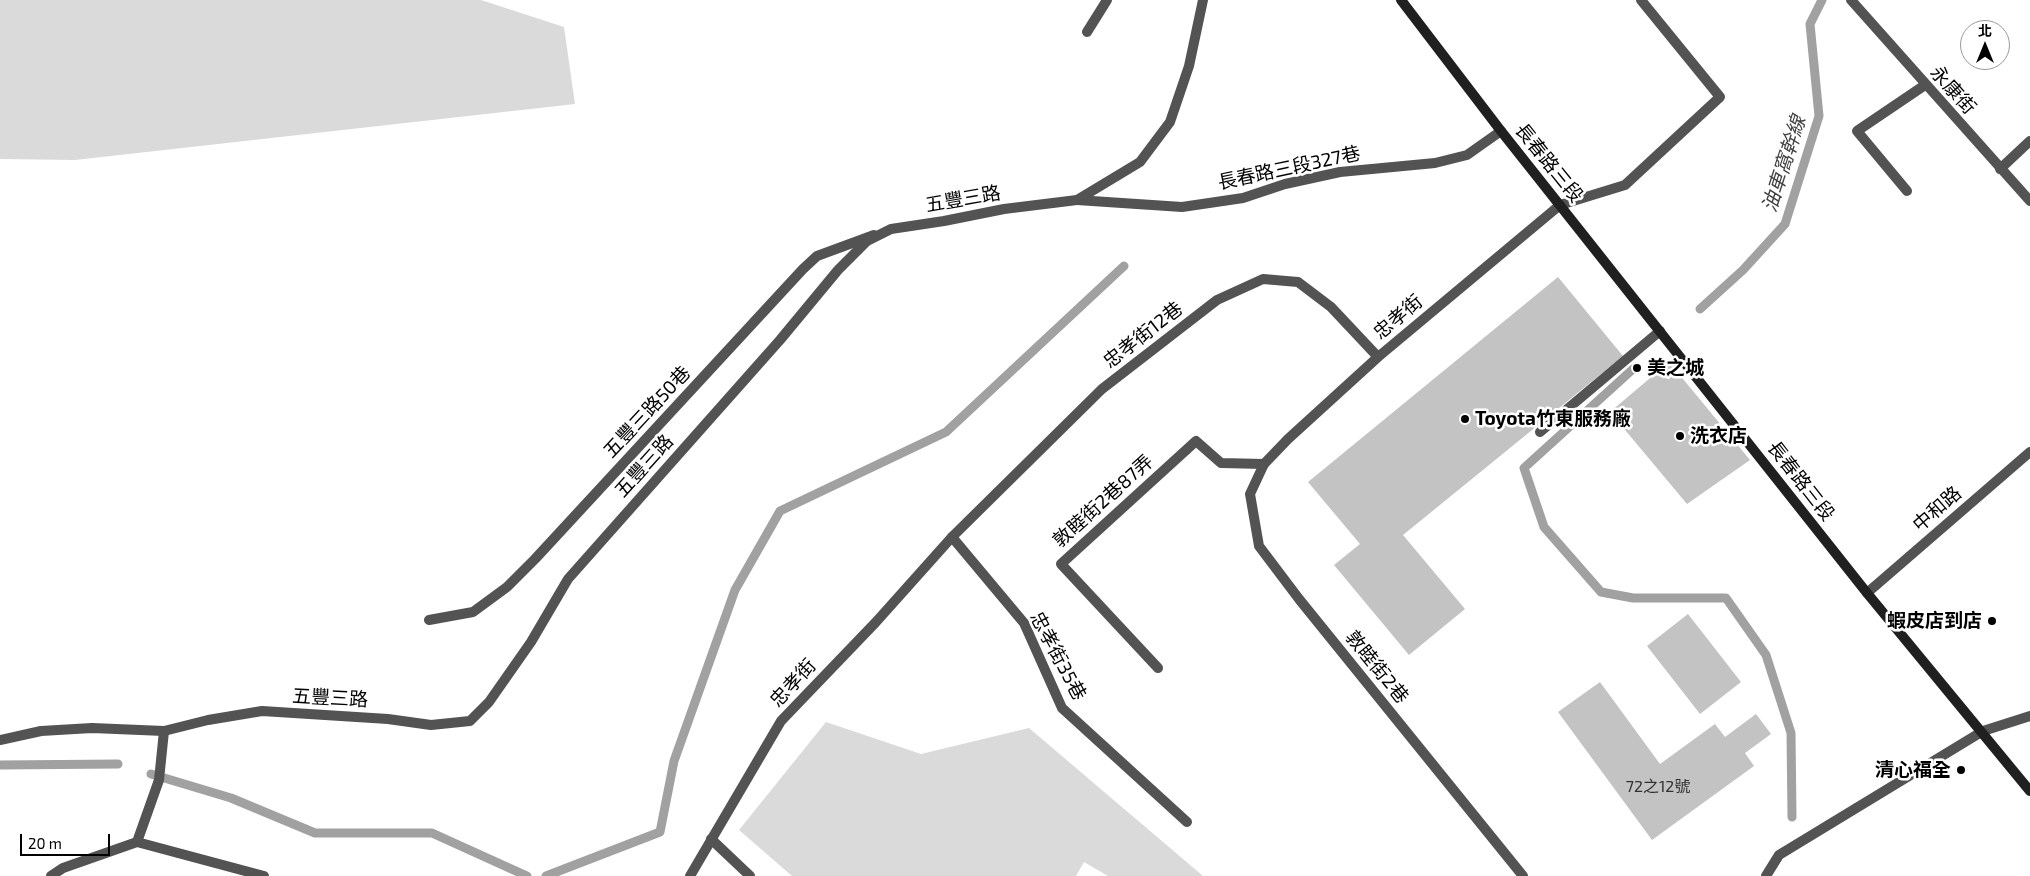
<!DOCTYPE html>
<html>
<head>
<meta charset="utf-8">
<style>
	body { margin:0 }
	#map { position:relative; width:2030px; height:876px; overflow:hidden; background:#fff; font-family:"Exo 2","Noto Sans TC",sans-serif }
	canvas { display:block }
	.north { position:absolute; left:1960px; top:20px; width:50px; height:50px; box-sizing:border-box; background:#fff; border:1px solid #999; border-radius:50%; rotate:0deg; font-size:14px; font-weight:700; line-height:20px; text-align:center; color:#000 }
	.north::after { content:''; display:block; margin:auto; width:18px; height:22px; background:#000; clip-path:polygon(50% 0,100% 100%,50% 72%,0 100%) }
	.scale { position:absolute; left:20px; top:834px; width:90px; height:22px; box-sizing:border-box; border:2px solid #000; border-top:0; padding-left:6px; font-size:15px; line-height:18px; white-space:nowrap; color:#000; -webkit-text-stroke:4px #fff; paint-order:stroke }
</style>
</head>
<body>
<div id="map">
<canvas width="2030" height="876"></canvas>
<div class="north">北</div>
<div class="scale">20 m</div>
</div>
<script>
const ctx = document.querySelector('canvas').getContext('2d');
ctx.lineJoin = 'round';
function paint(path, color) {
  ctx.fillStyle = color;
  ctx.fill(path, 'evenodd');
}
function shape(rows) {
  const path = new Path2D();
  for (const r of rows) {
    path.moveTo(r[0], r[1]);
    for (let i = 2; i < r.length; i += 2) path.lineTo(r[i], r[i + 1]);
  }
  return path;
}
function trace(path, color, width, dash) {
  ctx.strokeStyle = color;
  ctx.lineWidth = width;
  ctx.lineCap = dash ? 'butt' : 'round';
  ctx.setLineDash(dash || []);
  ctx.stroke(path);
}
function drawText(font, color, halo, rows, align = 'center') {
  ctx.font = font + ' "Exo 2","Noto Sans TC",sans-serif';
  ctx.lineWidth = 5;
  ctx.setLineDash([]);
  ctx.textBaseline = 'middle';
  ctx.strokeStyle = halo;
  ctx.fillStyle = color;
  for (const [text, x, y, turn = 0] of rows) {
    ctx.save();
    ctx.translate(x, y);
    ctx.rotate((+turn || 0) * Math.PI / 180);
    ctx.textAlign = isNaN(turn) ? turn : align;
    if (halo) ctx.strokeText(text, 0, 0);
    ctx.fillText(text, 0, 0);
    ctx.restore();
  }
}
const green = shape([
	[0,0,481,0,564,27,575,104,75,160,0,159],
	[826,722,921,754,1029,728,1203,876,1108,876,1084,862,1076,876,792,876,739,830]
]);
const stream = shape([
	[1700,309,1743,270,1785,224,1819,116,1810,24,1822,0],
	[1633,369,1524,468,1544,527,1601,592,1633,598,1726,598,1766,655,1791,733,1792,817],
	[0,765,118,764],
	[151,774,231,798,315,833,432,833,527,876],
	[546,876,660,832,674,761,735,590,780,511,946,432,1124,266]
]);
const building = shape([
	[1558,277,1623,356,1403,535,1465,609,1409,655,1334,565,1360,544,1308,482],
	[1669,362,1750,460,1687,504,1610,412],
	[1688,614,1741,682,1700,714,1647,646],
	[1600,682,1660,764,1715,724,1725,737,1756,714,1771,734,1745,753,1754,766,1652,840,1558,712]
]);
const service = shape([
	[1087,32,1107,0],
	[2000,169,2030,141],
	[1907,191,1857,131,1925,85],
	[1077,200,1182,207,1243,198,1285,184,1340,172,1435,163,1467,155,1501,131],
	[1560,205,1625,185,1720,97,1641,0],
	[1540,432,1660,331],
	[952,537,1024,623,1062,708,1187,822],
	[429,620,473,612,507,587,535,559,803,269,817,256,874,235],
	[1158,668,1061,564,1196,441,1221,463,1264,464],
	[711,839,750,876],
	[137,842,264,876],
	[137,842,159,780,164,731],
	[51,876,63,868,137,842],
	[1766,876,1779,855,1983,731,2030,716]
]);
const minor = shape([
	[1851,0,2030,201],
	[1867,593,2030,452],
	[0,740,41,731,92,728,164,731,208,720,262,711,388,719,431,725,470,721,489,702,531,642,568,579,780,340,838,270,867,241,891,229,944,221,1004,209,1077,200,1140,162,1170,122,1189,66,1203,0],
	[690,876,781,721,876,622,952,537,1102,389,1217,300,1263,279,1298,282,1331,307,1378,357],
	[1523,876,1299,599,1259,546,1250,494,1264,464,1288,439,1378,357,1560,205]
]);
const secondary = shape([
	[1401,0,1501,131,1867,593,2030,791]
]);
const markers = [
	[1637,368,5,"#000"],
	[1465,419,5,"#000"],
	[1680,436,5,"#000"],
	[1992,621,5,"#000"],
	[1961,770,5,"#000"]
];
const numberNames = [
	["72之12號",1658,787]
];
const streetNames = [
	["永康街",1953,90,48],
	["長春路三段",1549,163,51],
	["長春路三段327巷",1289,168,-12],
	["五豐三路",963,199,-10],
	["忠孝街",1398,317,-40],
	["忠孝街12巷",1143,335,-38],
	["五豐三路50巷",647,412,-47],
	["五豐三路",644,466,-48],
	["長春路三段",1801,481,52],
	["敦睦街2巷87弄",1103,501,-42],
	["中和路",1937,509,-41],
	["忠孝街35巷",1058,656,62],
	["敦睦街2巷",1377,667,51],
	["忠孝街",793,683,-47],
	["五豐三路",330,698,3]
];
const poiNames = [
	["美之城",1647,368],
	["Toyota竹東服務廠",1475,419],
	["洗衣店",1690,436],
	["蝦皮店到店",1982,621,"right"],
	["清心福全",1951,770,"right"]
];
const waterNames = [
	["油車窩幹線",1784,164,-72]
];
paint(green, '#dadada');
trace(stream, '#a1a1a1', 9);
paint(building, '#c3c3c3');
trace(service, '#535353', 10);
trace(minor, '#535353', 10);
trace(secondary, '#202020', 10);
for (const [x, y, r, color] of markers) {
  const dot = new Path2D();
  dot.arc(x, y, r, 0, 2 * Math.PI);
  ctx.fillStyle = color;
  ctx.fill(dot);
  trace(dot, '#fff', 2);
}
drawText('16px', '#313131', null, numberNames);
drawText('19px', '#000', '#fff', streetNames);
drawText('bold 19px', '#000', '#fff', poiNames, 'left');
drawText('italic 20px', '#424242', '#fff', waterNames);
</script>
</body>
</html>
